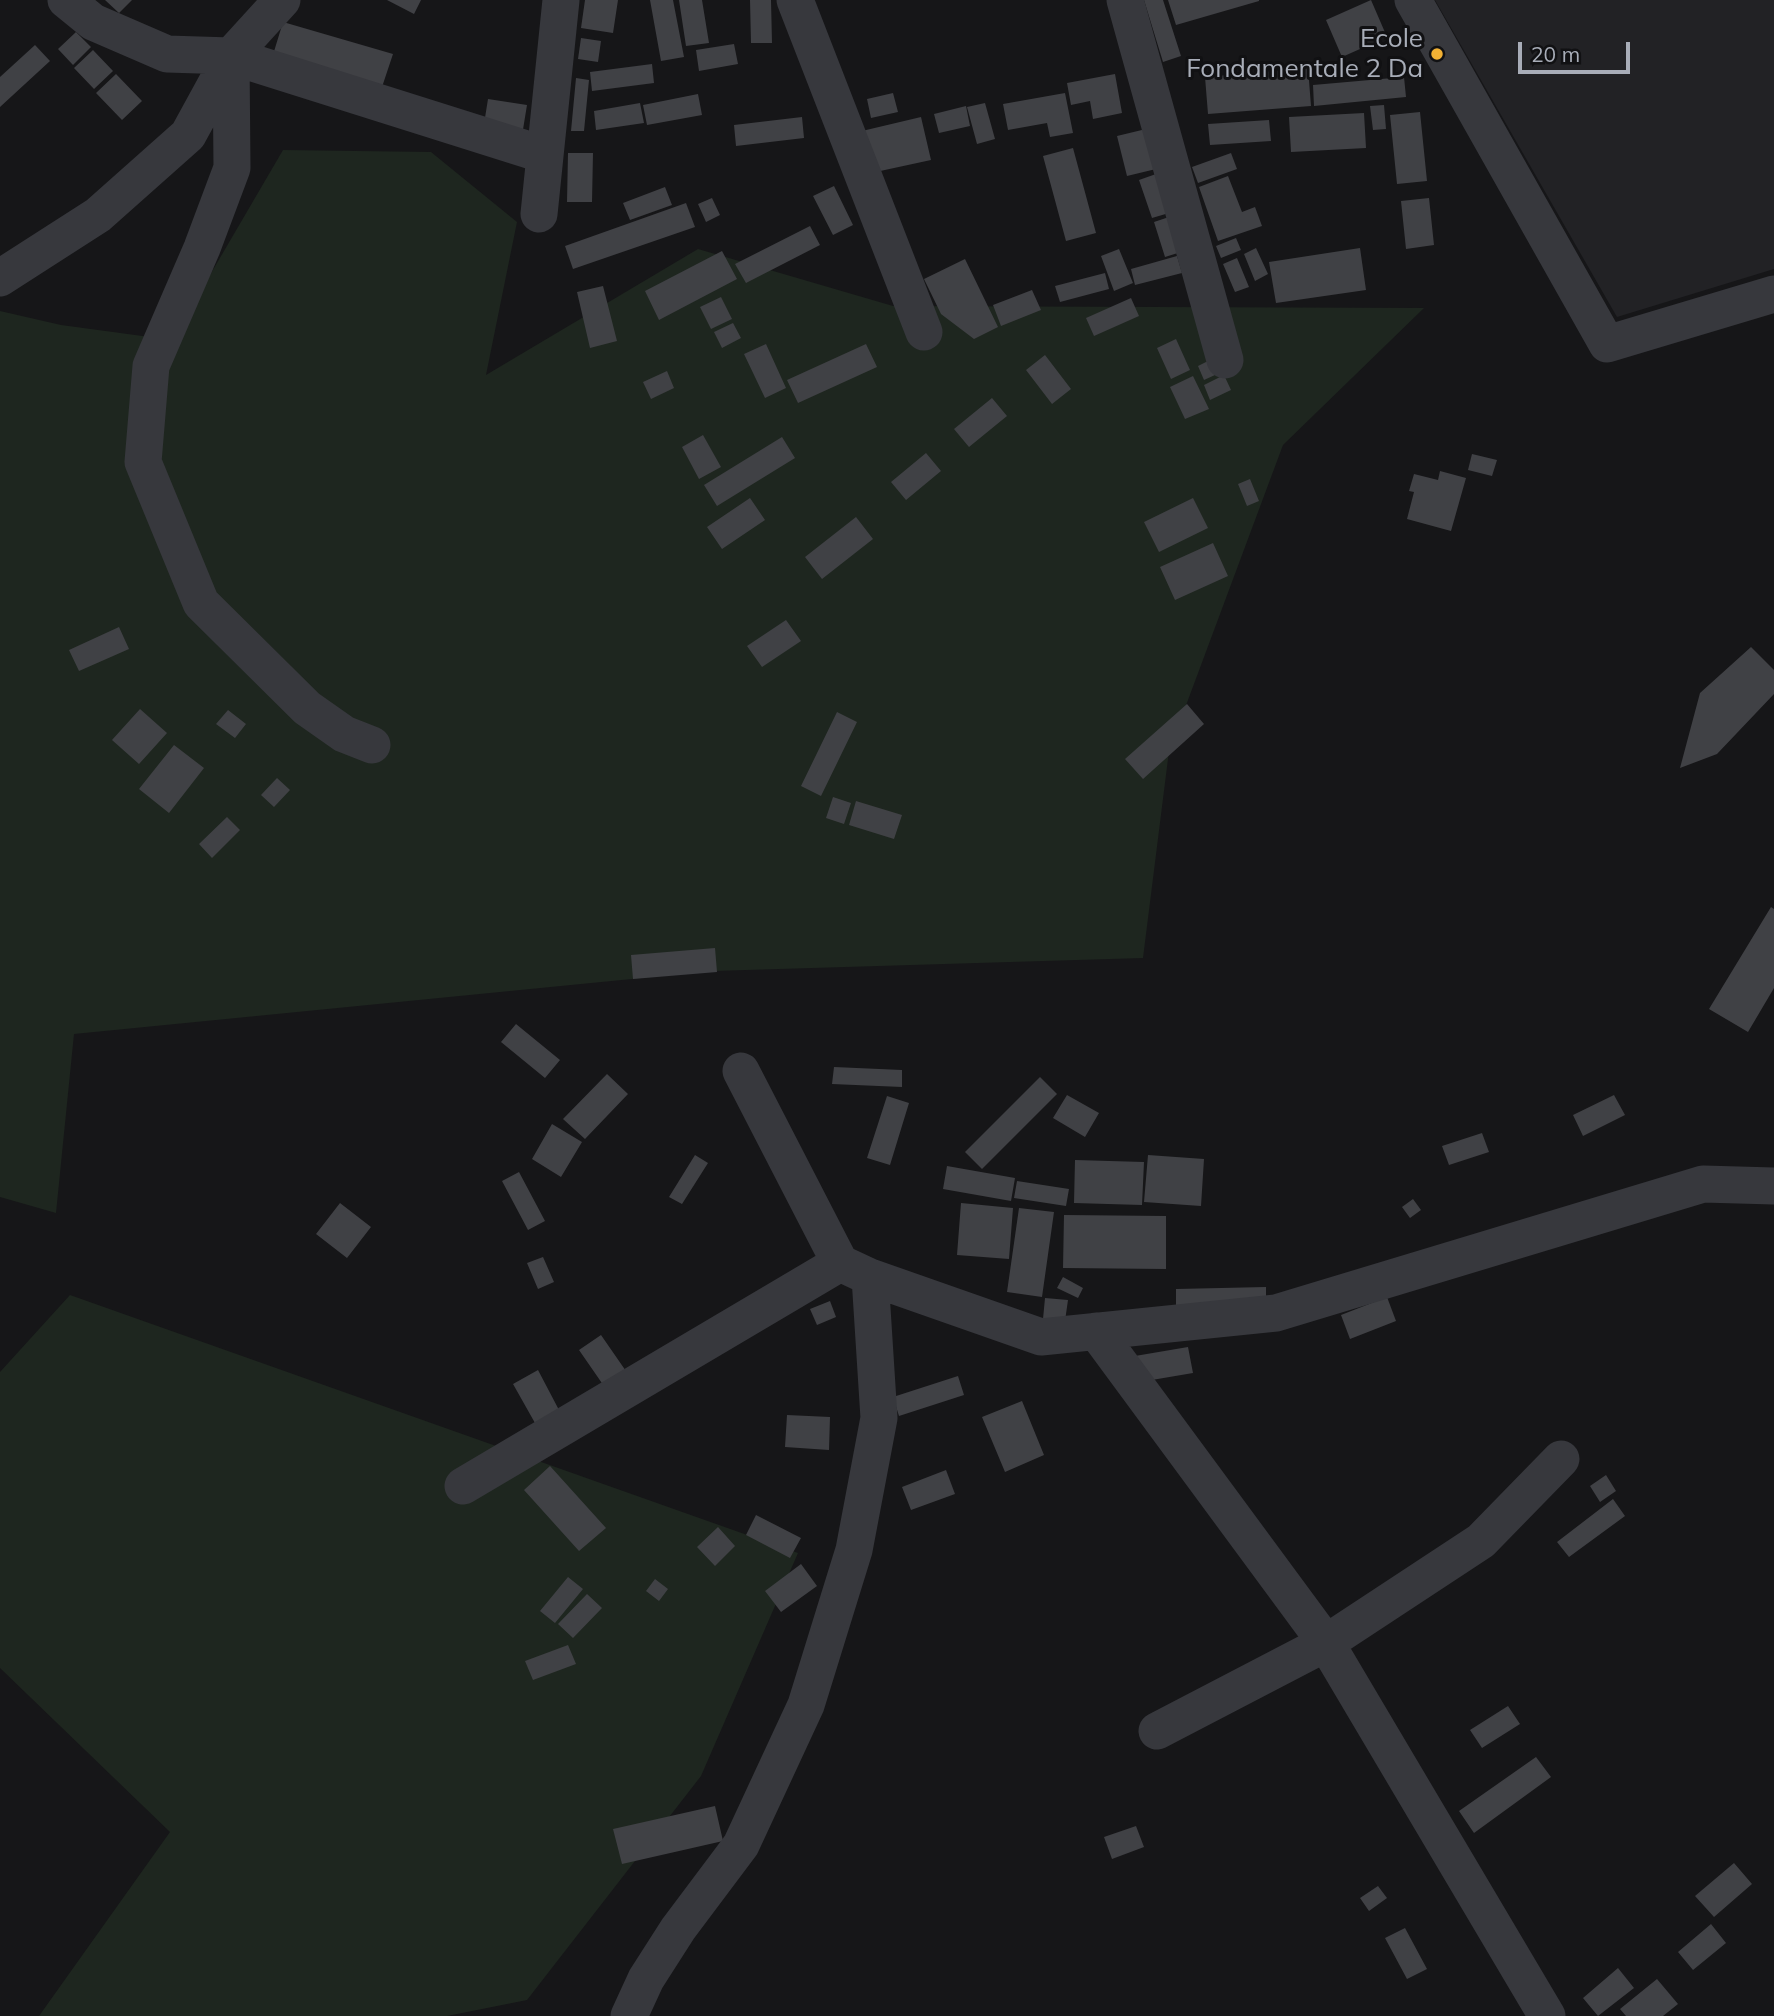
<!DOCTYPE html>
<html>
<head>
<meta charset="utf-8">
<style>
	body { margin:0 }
	#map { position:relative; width:1774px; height:2016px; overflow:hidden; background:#161618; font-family:Mulish,sans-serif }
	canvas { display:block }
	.scale { position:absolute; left:1518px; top:42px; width:112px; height:32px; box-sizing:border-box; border:4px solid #a8adb8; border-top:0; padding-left:9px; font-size:21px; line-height:24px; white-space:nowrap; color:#a8adb8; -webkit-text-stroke:5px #111113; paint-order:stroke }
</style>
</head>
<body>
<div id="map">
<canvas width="1774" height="2016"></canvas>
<div class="scale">20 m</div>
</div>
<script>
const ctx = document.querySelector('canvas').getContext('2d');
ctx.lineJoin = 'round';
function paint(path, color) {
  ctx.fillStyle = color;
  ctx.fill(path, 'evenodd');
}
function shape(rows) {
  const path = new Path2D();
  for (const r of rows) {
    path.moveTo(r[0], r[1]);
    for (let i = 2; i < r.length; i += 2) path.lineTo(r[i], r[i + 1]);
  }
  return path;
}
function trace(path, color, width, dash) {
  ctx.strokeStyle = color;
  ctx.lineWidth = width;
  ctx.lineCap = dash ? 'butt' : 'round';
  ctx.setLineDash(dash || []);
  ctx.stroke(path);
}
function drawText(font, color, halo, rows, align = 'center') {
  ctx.font = font + ' Mulish,sans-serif';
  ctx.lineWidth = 6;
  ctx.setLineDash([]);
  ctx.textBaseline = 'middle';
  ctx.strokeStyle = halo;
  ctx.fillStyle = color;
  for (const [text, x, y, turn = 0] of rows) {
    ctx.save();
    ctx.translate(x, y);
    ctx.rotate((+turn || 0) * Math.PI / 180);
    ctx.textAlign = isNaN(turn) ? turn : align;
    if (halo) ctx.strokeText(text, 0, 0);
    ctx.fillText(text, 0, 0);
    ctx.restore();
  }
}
const built = shape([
	[1435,0,1774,0,1774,269,1617,317]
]);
const green = shape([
	[283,150,431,152,517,222,486,375,698,249,893,306,1424,308,1283,445,1169,751,1143,958,713,971,74,1034,56,1213,0,1197,0,311,61,325,172,340],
	[70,1295,798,1553,701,1776,527,2000,447,2016,39,2016,170,1832,0,1668,0,1372]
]);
const building = shape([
	[105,0,132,0,119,13],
	[387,0,421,0,414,14],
	[585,0,618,0,613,33,581,28],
	[650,0,673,0,684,57,661,61],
	[679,0,702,0,709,43,686,46],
	[750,0,771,0,772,43,751,43],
	[1144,0,1163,0,1181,56,1163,62],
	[1168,0,1259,0,1259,1,1176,25],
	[1371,0,1387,37,1342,57,1326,20],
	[283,22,393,54,381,90,272,58],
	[76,32,91,47,73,65,58,49],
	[581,38,601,41,598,62,578,59],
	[734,44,738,64,699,71,696,50],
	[35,45,50,61,0,107,0,77],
	[93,50,113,71,94,89,74,68],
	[652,64,654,83,592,91,590,72],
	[1308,68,1311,106,1208,114,1205,77],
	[116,74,142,101,122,120,96,93],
	[1115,74,1122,113,1093,119,1090,101,1071,105,1067,83],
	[1404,77,1406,97,1314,106,1313,85],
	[576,78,589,80,584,131,571,131],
	[893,93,898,112,871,118,867,99],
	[1065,93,1073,133,1050,137,1047,123,1008,130,1003,104],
	[698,94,702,115,647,125,643,105],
	[488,99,527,105,519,154,480,149],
	[640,103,644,123,596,130,594,111],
	[985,103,995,139,977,144,967,107],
	[1384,105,1386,129,1373,130,1370,106],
	[966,106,970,126,939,133,934,114],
	[1420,112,1427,181,1397,184,1390,115],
	[1364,113,1366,148,1291,152,1289,117],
	[802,117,804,138,736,146,734,125],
	[921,117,931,160,871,173,862,131],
	[1269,120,1271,141,1210,145,1208,124],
	[1146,129,1156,169,1127,176,1117,136],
	[1073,148,1096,233,1066,241,1043,156],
	[568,153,593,153,592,202,567,202],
	[1231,153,1237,169,1198,183,1192,167],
	[1156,174,1169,213,1152,218,1139,180],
	[1228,176,1242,212,1255,207,1262,226,1218,241,1199,187],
	[834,186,853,225,833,235,813,196],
	[665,187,672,205,630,220,623,203],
	[712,198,720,215,706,222,698,204],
	[1429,198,1434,245,1406,249,1401,201],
	[686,203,695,227,573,269,565,246],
	[1169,217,1181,252,1165,257,1154,222],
	[810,226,820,245,746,283,735,264],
	[1236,238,1241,250,1221,258,1216,246],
	[1256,248,1268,274,1255,281,1244,254],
	[1360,248,1366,290,1276,303,1269,262],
	[1119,249,1133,283,1114,291,1101,256],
	[722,251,737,279,659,320,645,291],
	[1177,256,1182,273,1135,285,1131,269],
	[1237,258,1249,287,1235,292,1223,264],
	[965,259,998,327,974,339,941,314,924,279],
	[1105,273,1109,289,1060,302,1055,286],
	[603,286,617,341,590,348,577,292],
	[1032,290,1041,310,1001,326,993,305],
	[721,297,732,319,711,329,700,307],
	[1131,298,1139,316,1094,336,1086,318],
	[733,323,741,338,722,348,714,332],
	[1176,339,1190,370,1171,379,1157,348],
	[766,344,786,388,765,398,744,354],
	[866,344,877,367,798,403,787,380],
	[1045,355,1071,389,1052,404,1026,370],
	[1220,355,1226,370,1204,380,1198,366],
	[667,371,674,388,651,399,643,382],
	[1224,375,1231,390,1210,400,1204,385],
	[1193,376,1209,409,1185,419,1170,387],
	[992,398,1007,416,969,447,954,429],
	[703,435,721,467,699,479,682,447],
	[782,437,795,458,717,506,704,485],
	[926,453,941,471,906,500,891,482],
	[1472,454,1497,460,1492,476,1468,470],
	[1440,471,1466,478,1451,531,1407,519,1414,492,1409,491,1414,474,1438,480],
	[1250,479,1259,501,1247,506,1238,484],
	[750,498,765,520,722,549,707,527],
	[1193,498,1208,528,1159,552,1144,522],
	[856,517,873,539,822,579,805,557],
	[1213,543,1228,576,1175,600,1160,567],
	[786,620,801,641,762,667,747,646],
	[119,627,129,649,79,671,69,650],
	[1751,647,1774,670,1774,694,1717,754,1680,768,1700,693],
	[1187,704,1204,724,1143,779,1125,759],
	[140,709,167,733,139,764,112,740],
	[228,710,246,724,235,738,216,724],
	[837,712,857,722,821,796,801,786],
	[174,745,204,768,169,813,139,789],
	[277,778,290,790,274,807,261,795],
	[833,797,851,803,844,824,826,818],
	[856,801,902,815,894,839,849,825],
	[227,817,240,830,212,858,199,844],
	[1771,907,1774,909,1774,988,1748,1032,1709,1009],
	[715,948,717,972,633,979,631,955],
	[516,1024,560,1060,545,1078,501,1042],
	[834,1067,902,1070,902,1087,832,1084],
	[607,1074,628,1094,585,1139,563,1119],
	[1040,1077,1057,1094,982,1169,965,1152],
	[1067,1095,1099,1113,1085,1137,1053,1118],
	[1614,1095,1625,1115,1583,1136,1573,1115],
	[887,1096,909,1103,890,1165,867,1158],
	[552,1124,582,1142,561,1177,532,1159],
	[1482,1133,1489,1152,1449,1165,1442,1146],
	[695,1155,708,1163,682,1204,669,1197],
	[1148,1155,1204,1159,1201,1206,1144,1202],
	[1075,1160,1144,1162,1142,1205,1074,1203],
	[947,1166,1015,1178,1011,1201,943,1189],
	[519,1172,545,1221,528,1230,502,1181],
	[1017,1181,1069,1189,1066,1206,1014,1198],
	[1413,1199,1421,1210,1410,1218,1402,1207],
	[340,1203,371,1227,347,1258,316,1234],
	[961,1203,1013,1208,1009,1259,957,1255],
	[1019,1208,1054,1212,1042,1297,1007,1292],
	[1064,1215,1166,1216,1166,1269,1063,1268],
	[543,1257,554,1282,538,1289,527,1263],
	[1063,1277,1083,1288,1078,1298,1057,1288],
	[1266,1287,1266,1309,1176,1310,1176,1289],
	[1387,1297,1396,1321,1350,1339,1341,1315],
	[1045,1298,1068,1300,1065,1321,1043,1319],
	[830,1301,836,1317,817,1325,810,1309],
	[601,1335,628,1374,606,1389,579,1350],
	[1188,1347,1193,1373,1140,1382,1135,1356],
	[538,1370,559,1410,535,1423,513,1384],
	[958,1376,964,1395,899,1416,893,1397],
	[1022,1401,1044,1455,1005,1472,982,1417],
	[787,1415,830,1417,829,1450,785,1447],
	[550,1466,606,1528,579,1551,524,1490],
	[946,1470,955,1494,911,1510,902,1487],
	[1606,1475,1616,1491,1600,1502,1590,1486],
	[1613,1499,1625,1516,1569,1557,1557,1542],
	[756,1515,801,1538,790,1558,746,1535],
	[718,1527,735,1546,715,1566,697,1547],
	[801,1564,817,1586,781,1612,765,1591],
	[568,1577,583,1589,555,1623,540,1611],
	[655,1579,668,1589,659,1601,646,1591],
	[587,1594,602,1608,573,1638,558,1624],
	[568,1645,576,1664,533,1680,525,1661],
	[1508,1706,1520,1724,1482,1748,1470,1730],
	[1536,1757,1551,1777,1474,1833,1459,1811],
	[715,1806,723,1841,622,1864,613,1829],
	[1136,1826,1144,1847,1112,1859,1104,1837],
	[1734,1863,1752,1884,1714,1917,1695,1896],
	[1378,1886,1387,1898,1369,1911,1360,1898],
	[1711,1924,1726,1943,1693,1970,1678,1952],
	[1405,1928,1427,1969,1407,1979,1385,1938],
	[1618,1968,1634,1988,1598,2016,1583,1998],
	[1657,1979,1678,2004,1663,2016,1626,2016,1620,2009]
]);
const minor = shape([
	[66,0,93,22,167,54,231,56,282,0],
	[795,0,924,332],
	[1125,0,1225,360],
	[1413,0,1607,344,1774,294],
	[231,56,232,168,202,248,151,366,143,462,201,603,307,708,344,734,372,745],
	[231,56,545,155],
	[539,214,561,0],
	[0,278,98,215,188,135,229,60],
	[741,1071,840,1263,870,1277,1041,1337,1276,1313,1703,1184,1774,1186],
	[1096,1331,1326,1643,1547,2016],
	[463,1486,840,1263],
	[1157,1731,1326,1643,1481,1541,1561,1459],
	[629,2016,646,1979,678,1929,741,1845,806,1705,854,1550,879,1418,870,1277]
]);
const markers = [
	[1437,54,7,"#f2b134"]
];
const poiNames = [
	["Ecole",1423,39],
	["Fondamentale 2 Da",1423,69]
];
paint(built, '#222225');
paint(green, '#1e261f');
paint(building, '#404145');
trace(minor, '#37383d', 37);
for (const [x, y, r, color] of markers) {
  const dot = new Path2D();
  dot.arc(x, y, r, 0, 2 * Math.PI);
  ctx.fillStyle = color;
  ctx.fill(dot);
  trace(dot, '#111113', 2.5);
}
drawText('26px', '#a8adb8', '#111113', poiNames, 'right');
</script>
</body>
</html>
